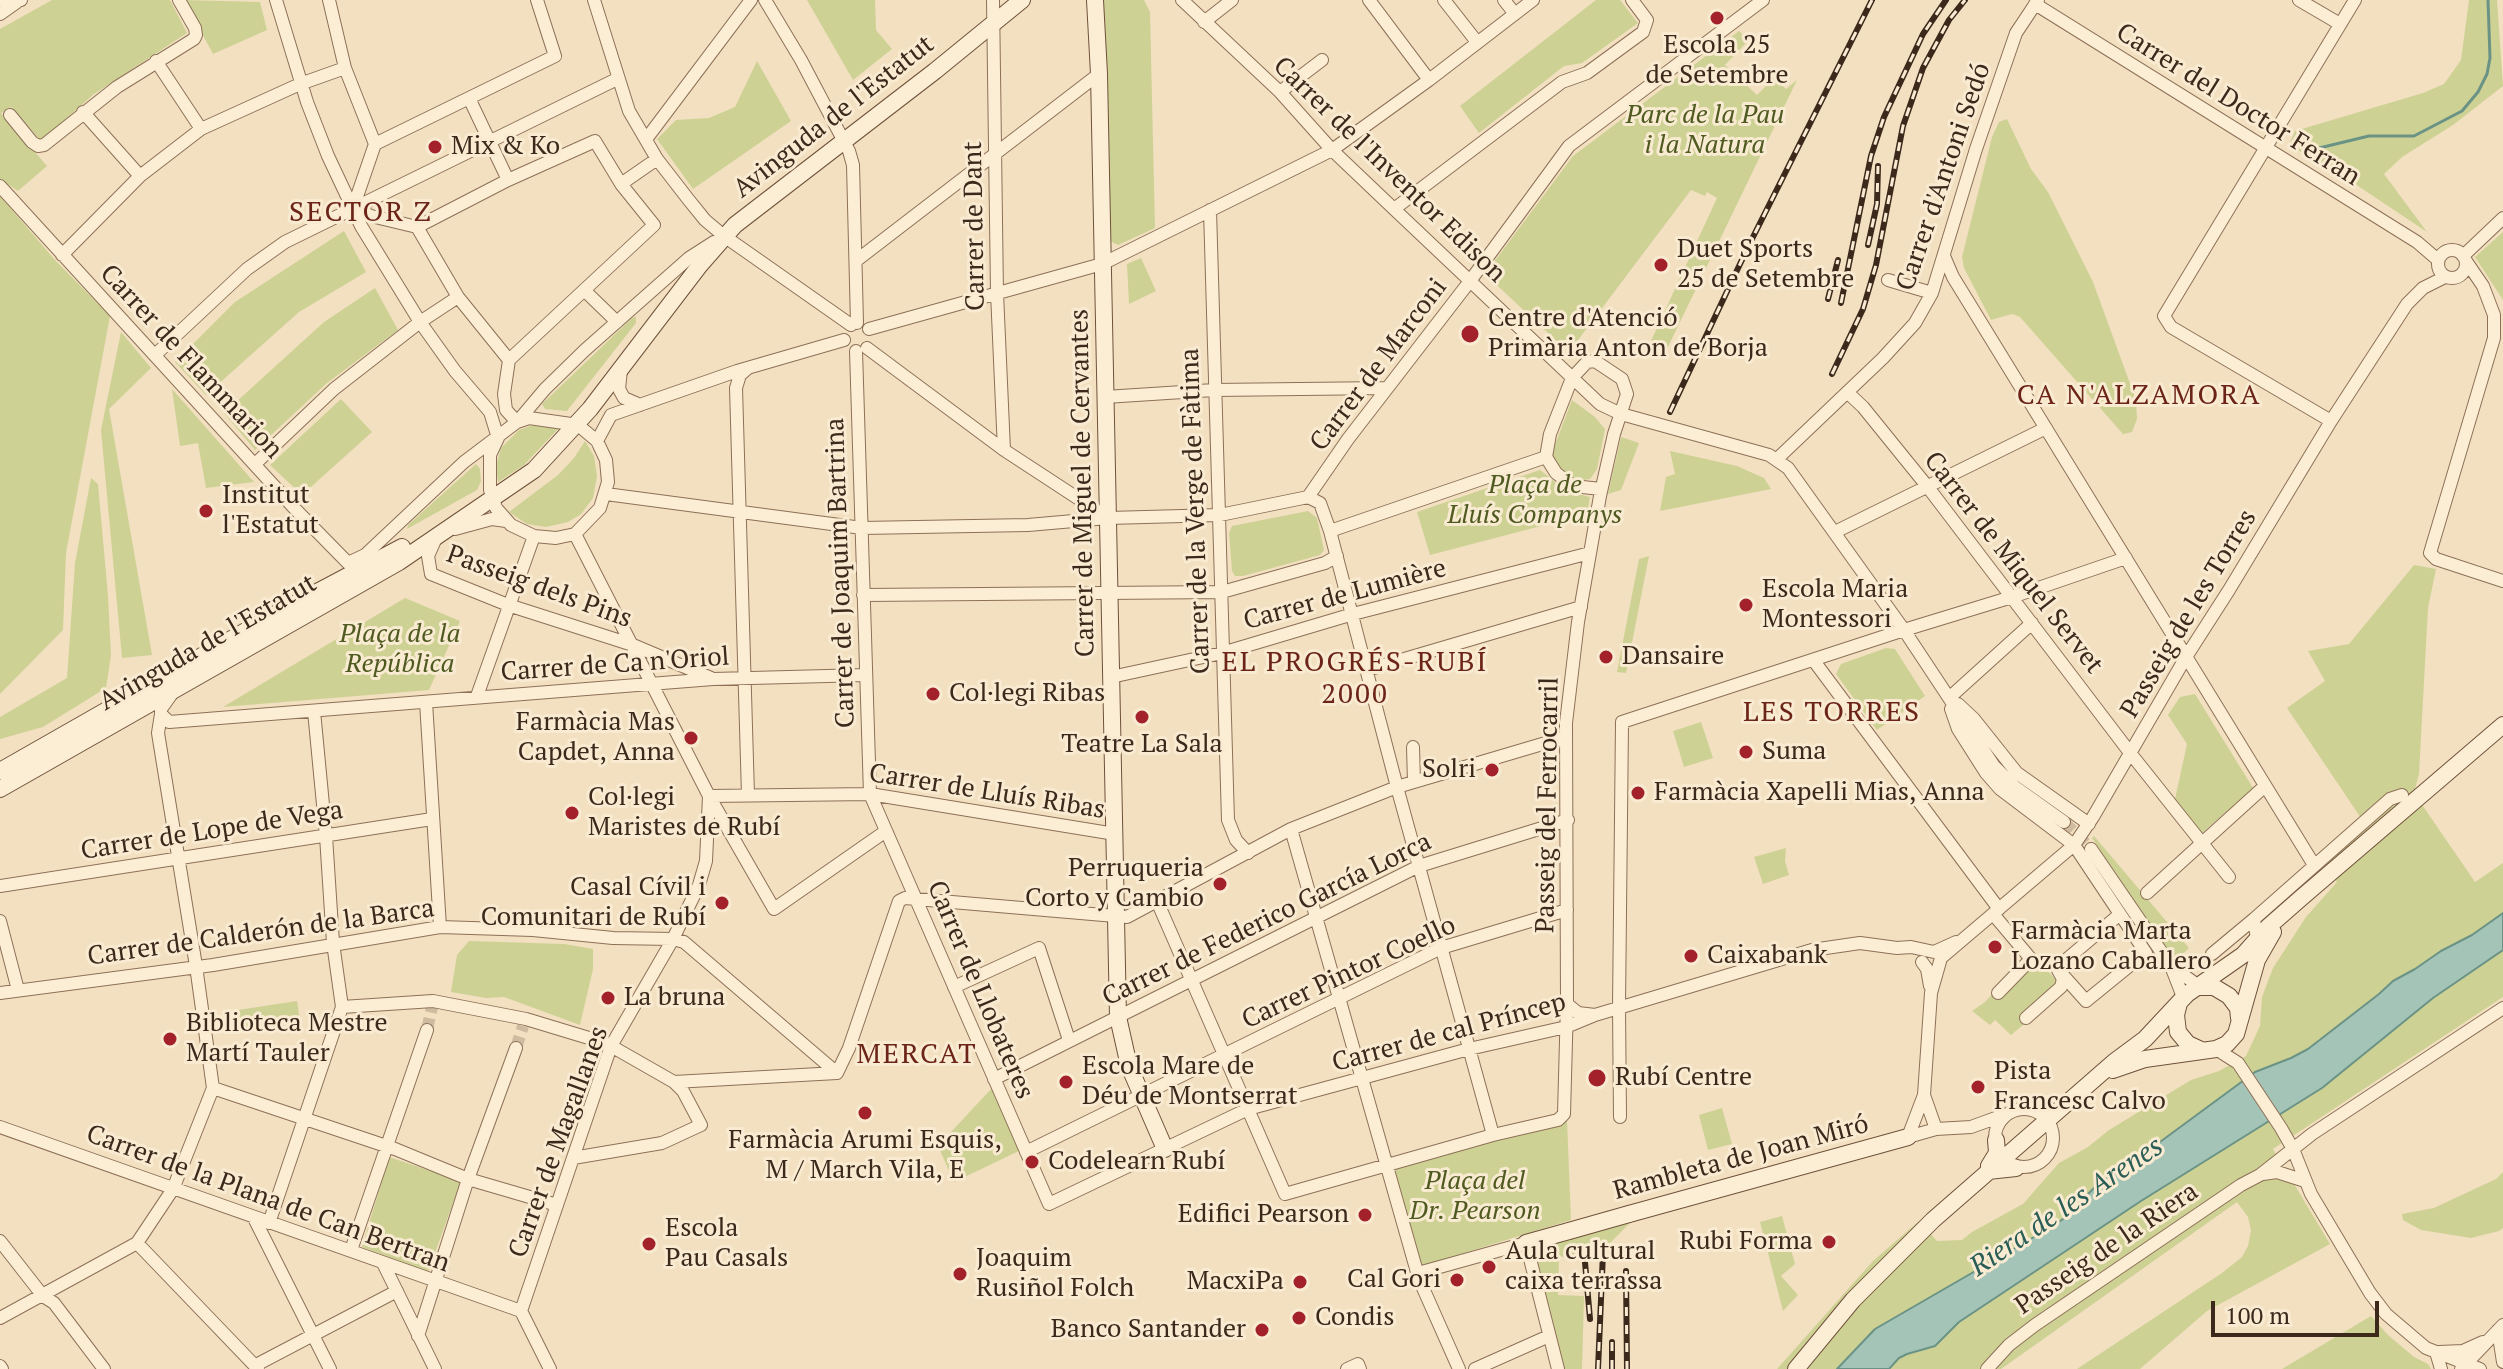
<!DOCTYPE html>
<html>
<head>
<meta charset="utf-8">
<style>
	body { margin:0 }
	#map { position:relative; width:2503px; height:1369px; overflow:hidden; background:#f2e0c1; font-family:"PT Serif",serif }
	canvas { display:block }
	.scale { position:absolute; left:2211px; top:1301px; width:168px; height:36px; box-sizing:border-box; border:4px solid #3c291c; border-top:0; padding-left:10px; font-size:24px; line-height:28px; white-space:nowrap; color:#3c291c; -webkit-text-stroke:6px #f9ebd1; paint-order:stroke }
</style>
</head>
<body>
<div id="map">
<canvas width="2503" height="1369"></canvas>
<div class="scale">100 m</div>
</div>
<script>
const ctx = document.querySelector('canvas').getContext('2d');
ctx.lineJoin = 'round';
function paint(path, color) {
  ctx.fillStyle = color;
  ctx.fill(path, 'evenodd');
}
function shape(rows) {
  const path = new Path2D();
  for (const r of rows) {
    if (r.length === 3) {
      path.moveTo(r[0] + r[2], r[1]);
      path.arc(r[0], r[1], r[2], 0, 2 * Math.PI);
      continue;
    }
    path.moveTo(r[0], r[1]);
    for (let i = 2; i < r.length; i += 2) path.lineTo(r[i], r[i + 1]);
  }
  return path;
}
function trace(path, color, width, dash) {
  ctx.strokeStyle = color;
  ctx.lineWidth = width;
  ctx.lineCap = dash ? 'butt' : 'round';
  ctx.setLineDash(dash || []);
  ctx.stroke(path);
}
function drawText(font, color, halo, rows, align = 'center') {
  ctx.font = font + ' "PT Serif",serif';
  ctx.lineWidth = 6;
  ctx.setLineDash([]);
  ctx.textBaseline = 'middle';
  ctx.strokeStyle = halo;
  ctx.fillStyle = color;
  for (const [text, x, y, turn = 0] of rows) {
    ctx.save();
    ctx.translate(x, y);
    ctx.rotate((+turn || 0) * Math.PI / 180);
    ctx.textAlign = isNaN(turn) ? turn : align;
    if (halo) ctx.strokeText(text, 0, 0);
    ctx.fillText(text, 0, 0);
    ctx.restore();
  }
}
const green = shape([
	[52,0,170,0,187,33,94,94,41,141,11,107,1,113,47,166,18,191,0,179,0,29],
	[184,0,260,2,267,30,213,54],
	[807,0,875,0,876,30,892,49,853,80],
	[1103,0,1144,0,1150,12,1155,228,1118,245,1108,240],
	[1596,0,1620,0,1638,23,1582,63,1564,66,1479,133,1460,106],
	[2469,0,2497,0,2503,86,2453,125,2402,157,2384,174,2427,232,2355,184,2289,145,2295,131,2423,93,2444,84,2461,60],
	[1739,31,1749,40,1725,65,1757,95,1774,78,1786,89,1797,80,1666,351,1650,343,1717,198,1707,192,1705,196,1691,190,1572,348,1564,348,1485,274,1573,156],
	[757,61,791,121,693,189,657,139,676,120,709,118,735,107],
	[2007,119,2031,169,2048,192,2093,282,2136,400,2137,419,2132,432,2128,433,2123,434,2020,317,2012,314,1991,320,1964,268,1962,257,1992,137,1999,122],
	[0,196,54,259,110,316,66,553,63,630,0,694],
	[344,231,366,272,299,312,206,395,175,362,235,302],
	[2503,232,2503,300,2475,257],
	[1141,258,1156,291,1129,304,1127,264],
	[375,288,398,330,327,383,255,450,224,413,324,322],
	[636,317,636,323,567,411,545,409,542,404,632,318],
	[121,332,151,368,109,409,152,655,122,658,101,430],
	[172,389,254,482,206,488,198,443,180,446],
	[341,399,372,432,302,495,270,465],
	[1572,400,1595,417,1605,429,1597,469,1590,479,1583,480,1566,476,1553,459,1553,450],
	[536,424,558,429,524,465,498,482,496,466,501,448,519,430],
	[1621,437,1639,443,1621,490,1608,494],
	[585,441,594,456,597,476,593,498,581,514,568,522,546,527,527,524,509,512,558,475,574,458],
	[1670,451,1737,466,1764,478,1771,489,1660,511,1666,477,1675,474],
	[476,464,480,469,481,481,477,490,407,529,408,525],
	[1540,470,1567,491,1590,497,1587,514,1430,555,1417,512],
	[91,478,98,484,108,596,111,655,106,688,43,727,0,739,0,717,67,678,75,563],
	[1308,511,1317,518,1324,550,1320,555,1243,576,1235,576,1232,571,1229,533,1232,526],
	[1649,556,1626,673,1617,672,1639,559],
	[2414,565,2436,569,2428,608,2419,774,2414,793,2475,882,2503,863,2503,913,2472,935,2441,951,2415,969,2393,981,2379,994,2308,1048,2283,1062,2112,1173,2063,1219,2048,1229,1875,1329,1837,1369,1777,1369,1873,1261,1919,1221,1937,1241,1962,1240,1972,1232,2023,1204,2059,1163,2088,1147,2109,1130,2191,1080,2219,1071,2246,1056,2260,1026,2262,997,2273,968,2306,917,2337,882,2325,863,2367,827,2287,708,2325,681,2308,651,2349,644],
	[405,598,460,621,429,690,223,707],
	[1886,648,1895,649,1925,696,1877,730,1836,674,1841,664],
	[2195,694,2253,788,2202,833,2175,799,2187,744,2168,715,2180,697],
	[1701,722,1713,758,1684,767,1673,731],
	[2094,836,2189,948,2175,961,2092,838],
	[1786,848,1785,861,1789,875,1763,884,1754,857],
	[469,941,564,944,593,949,593,969,580,1025,504,997,486,998,451,992,457,955],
	[2503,950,2503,997,2273,1149,2330,1244,2207,1311,2140,1369,2077,1369,2222,1273,2242,1257,2248,1246,2251,1230,2248,1217,2237,1202,2001,1369,1889,1369,1899,1358,1907,1354,1935,1346,1959,1322,2141,1201,2322,1088,2433,998],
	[2031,952,2065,990,2011,1035,1995,1020,1990,1025,1972,1011,1985,1002],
	[297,1001,300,1022,241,1030,238,1010],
	[992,1088,1019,1151,954,1182,938,1146],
	[1722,1108,1732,1144,1708,1150,1699,1115],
	[1567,1120,1571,1220,1422,1266,1393,1167],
	[389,1157,461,1181,428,1272,362,1247],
	[2503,1172,2503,1228,2499,1231,2471,1238,2421,1230,2403,1220,2402,1214,2434,1208,2496,1179],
	[1782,1216,1795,1264,1781,1276,1798,1295,1783,1311,1760,1222],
	[1631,1222,1606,1247,1579,1248,1579,1255,1559,1257,1558,1295,1584,1296,1582,1369,1564,1369,1537,1262,1540,1253,1551,1242],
	[2371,1316,2388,1335,2414,1357,2428,1364,2431,1369,2282,1369]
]);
const water = shape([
	[2503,913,2503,950,2433,998,2322,1088,2141,1201,1959,1322,1935,1346,1907,1354,1899,1358,1889,1369,1837,1369,1875,1329,2048,1229,2063,1219,2098,1184,2145,1153,2255,1072,2291,1058,2308,1049,2379,994,2393,981,2415,969,2441,951,2472,935,2503,913]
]);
const stream = shape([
	[2315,149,2369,136,2414,136,2462,111,2478,92,2487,74,2490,58,2488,0]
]);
const streetTunnel = shape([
	[2064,822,2091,849],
	[427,1030,432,1007],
	[516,1048,523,1026]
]);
const street = shape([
	[0,0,10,3,21,0],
	[276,0,307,102,328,156,361,226,420,322,455,371,490,412,498,438],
	[329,0,345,68,375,144],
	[594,0,629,111,657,159,688,199,705,220,724,236,851,325],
	[765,0,801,60,849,151,853,165,857,323],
	[993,0,997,293,1004,450],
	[1182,0,1280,92,1332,150,1394,209,1600,404,1621,414,1769,455,1788,468,1904,630,1994,766,2015,787,2064,822],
	[1369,0,1429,80],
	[1444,0,1477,42],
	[1504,0,1515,14],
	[2299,0,2340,24],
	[2035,4,2417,242,2438,260],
	[0,14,17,2],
	[1204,22,1232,0],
	[156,61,201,129],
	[1280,92,1322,60],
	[469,98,508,180],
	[83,112,140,176],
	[10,115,32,142,38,146,44,145,117,87,194,39,196,35,195,28,179,0],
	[647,138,751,0],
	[621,184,657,159],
	[0,186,296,510,348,563,365,555,464,462,517,422,529,418,578,425,597,441,606,460,608,482,600,508,575,534,556,538,534,536,511,525,496,508,490,490,490,455,498,438],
	[1394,209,1562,82,1587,73,1643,32,1647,20,1632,0],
	[1210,210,1228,820,1236,840,1248,853],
	[417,227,508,180,595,141,621,184,654,225,509,360,504,394,506,410,517,422],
	[2452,264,14],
	[62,255,140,176,201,129,300,84,345,68],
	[1944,256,1953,277,2314,865],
	[2463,256,2503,218],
	[857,260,1099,74],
	[2466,261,2483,286,2494,315,2494,338,2430,553,2436,559,2503,581],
	[1888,280,1932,293],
	[585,291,617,322],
	[869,329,1102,264,1332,150,1429,80,1533,0],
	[867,348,1004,450,1108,518],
	[856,351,870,794,1049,1204,1248,1109,1469,1049,1566,1027,1595,1015],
	[155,355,247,269,285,242,617,79],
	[509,360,458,297,417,227,371,216,353,208,375,144,555,56,537,0],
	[748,368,740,375,736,388,748,795],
	[621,370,619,389,624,398,640,405],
	[1847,392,1863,407,1927,486,2131,754,2229,877],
	[1105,397,1214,390,1387,388],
	[518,421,545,389,585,350,689,258,714,242],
	[2331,421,2171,327,2164,316,2355,0],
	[597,441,611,415,737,371,844,340],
	[1777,459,1883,358,1915,323,1932,293,1976,149,2016,33,2038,0],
	[255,464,334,389,420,322,458,297],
	[606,494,862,528,1028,525,1108,518,1220,515,1308,497,1320,503,1330,531,1397,787,1493,1135],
	[1308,497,1348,439,1470,281,1569,146,1763,0],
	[455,529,492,519,506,521],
	[1330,531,1546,457],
	[1835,532,2046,428],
	[575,534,709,796,774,909,886,831],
	[436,538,428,556,431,574,508,605,633,645,711,678],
	[863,595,1222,592,1325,563,1337,556],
	[1814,661,1999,909],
	[1367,670,1581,607],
	[1111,677,1222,653,1353,614,1590,553],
	[171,695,161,709,161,714,169,722,713,679,865,675],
	[477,696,534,536],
	[1949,698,2032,623],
	[426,702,440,927],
	[1958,704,1974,719,2017,773,2089,824],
	[1951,709,1958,729,1986,773,2000,789,2074,845,2120,914,2060,965,2058,970,2063,979,2061,987,2026,1018],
	[1413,747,1414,782],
	[709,796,870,794,1115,834],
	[1291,829,1419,1279,1459,1369],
	[2091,849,2171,966,2183,997],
	[0,886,432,819],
	[2147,893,2265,786],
	[1157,901,1285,1194,1493,1135,1558,1120,1564,1114,1567,1004,1566,723,1578,622,1600,496,1614,434,1627,394,1622,379,1595,361,1587,362,1572,378,1550,434,1546,457,1556,473,1573,486,1601,489],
	[1993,914,2031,959,1998,993],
	[2120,914,2146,953],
	[0,921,18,990],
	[2257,939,2254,919,2390,799,2402,795],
	[2212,954,2254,919],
	[1941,958,2074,845,2093,817,2186,657,2229,590,2331,421,2407,304,2423,288,2445,277],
	[1922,962,1927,969,1930,986],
	[2171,966,2200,987],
	[2061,973,2086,1001,2129,966],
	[954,987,1039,948,1069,1040],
	[0,993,213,965,440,927,533,930,613,938,673,939,684,942,837,1073],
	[1567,1004,1578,1013,1595,1015,1812,950,1860,943,1897,948,1911,947,1934,952,1956,942],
	[342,1007,433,1001,526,1019,612,1045],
	[611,1046,674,1082,837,1073],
	[2216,1049,2238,1063,2281,1128,2293,1149,2311,1194,2370,1293,2386,1314,2426,1348,2480,1369],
	[837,1073,849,1048,899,901,905,898,1127,917,1291,829,1397,787,1566,737],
	[994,1079,1419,866,1568,820],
	[213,1088,395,1149,468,1179,557,1205],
	[1924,1095,1936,1129],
	[2024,1138,29],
	[1620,1117,1619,1007,1622,722,1904,630,2012,597,2126,558],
	[0,1127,521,1311],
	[1908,1137,1924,1095,1931,993,1941,958],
	[1908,1137,1936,1129,1971,1127,2004,1115],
	[1026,1152,1441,948,1567,910],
	[573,1158,662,1143,701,1125,683,1091,674,1082],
	[2263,1174,2277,1172,2305,1181],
	[254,1218,330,1369],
	[269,1223,342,1007,333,943,326,836,314,711],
	[0,1241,43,1296,54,1303,104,1369],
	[137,1243,258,1369],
	[351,1250,427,1030],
	[383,1263,435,1369],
	[1418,1273,1526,1243,1558,1369],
	[0,1318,137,1243,173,1189,213,1088,196,966,158,733,161,714],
	[2498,1330,2503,1362],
	[418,1336,468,1179,516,1048],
	[2436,1352,2441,1369],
	[2439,1352,2463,1351,2483,1342],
	[256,1365,397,1291],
	[0,1366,2,1369],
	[550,1369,521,1311,611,1046,673,939,699,885,706,861,709,796],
	[1347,1369,1358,1364,1360,1369],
	[1475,1369,1549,1336],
	[1987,1369,2009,1345,2035,1325,2241,1185,2260,1175,2312,1134,2503,1008],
	[2461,1369,2503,1325]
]);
const secondary = shape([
	[1095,0,1099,74,1118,1017,1129,1066,1165,1149],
	[0,771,272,616,402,547],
	[0,789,399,562,534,470,590,409,700,265,735,225,935,71,1022,0],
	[2200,987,2214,987,2229,996,2238,1008,2239,1018],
	[2179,1003,2176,1015,2178,1032,2188,1044,2201,1050],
	[2113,1070,2145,1059,2216,1049,2227,1044,2236,1034,2257,960,2273,932],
	[1989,1166,1997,1153,1996,1140],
	[1988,1171,2016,1168],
	[1629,1214,1908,1137],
	[1526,1243,1569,1231],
	[1796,1369,1853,1300,1933,1220,2114,1062,2145,1039,2187,994,2243,955,2268,927,2301,898,2503,725]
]);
const rail = shape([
	[1868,245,1877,204,1878,166],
	[1828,299,1838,260],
	[1841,303,1871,156,1884,117,1923,34,1946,0],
	[1832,374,1863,309,1876,265,1903,126,1923,68,1949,20,1965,0],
	[1670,412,1749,245,1872,0],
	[1584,1251,1590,1319],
	[1626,1271,1627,1369],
	[1598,1369,1603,1253],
	[1612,1369,1612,1342]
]);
const secondaryBridge = shape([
	[1569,1231,1629,1214]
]);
const markers = [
	[1717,18,8,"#a2212a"],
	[435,147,8,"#a2212a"],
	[1661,265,8,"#a2212a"],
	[1470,334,10,"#a2212a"],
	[206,511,8,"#a2212a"],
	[1746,605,8,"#a2212a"],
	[1606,657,8,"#a2212a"],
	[933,694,8,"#a2212a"],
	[1142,717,8,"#a2212a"],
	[691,738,8,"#a2212a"],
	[1746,752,8,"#a2212a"],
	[1492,770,8,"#a2212a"],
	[1638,793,8,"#a2212a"],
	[572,813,8,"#a2212a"],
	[1220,884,8,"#a2212a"],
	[722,903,8,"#a2212a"],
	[1995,947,8,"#a2212a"],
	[1691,956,8,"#a2212a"],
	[608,998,8,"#a2212a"],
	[170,1039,8,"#a2212a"],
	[1597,1078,10,"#a2212a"],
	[1066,1082,8,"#a2212a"],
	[1978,1087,8,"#a2212a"],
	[865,1113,8,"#a2212a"],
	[1032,1162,8,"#a2212a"],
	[1365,1215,8,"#a2212a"],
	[1829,1242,8,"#a2212a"],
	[649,1244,8,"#a2212a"],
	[1489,1267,8,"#a2212a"],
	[960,1274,8,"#a2212a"],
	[1457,1280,8,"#a2212a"],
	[1300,1282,8,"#a2212a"],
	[1299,1318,8,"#a2212a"],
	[1262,1330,8,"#a2212a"]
];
const poiNames = [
	["Escola 25",1717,46,"center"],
	["de Setembre",1717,76,"center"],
	["Mix & Ko",451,147],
	["Duet Sports",1677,250],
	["25 de Setembre",1677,280],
	["Centre d'Atenció",1488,319],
	["Primària Anton de Borja",1488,349],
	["Institut",222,496],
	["l'Estatut",222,526],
	["Escola Maria",1762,590],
	["Montessori",1762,620],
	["Dansaire",1622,657],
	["Col·legi Ribas",949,694],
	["Farmàcia Mas",675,723,"right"],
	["Capdet, Anna",675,753,"right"],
	["Teatre La Sala",1142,745,"center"],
	["Suma",1762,752],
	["Solri",1476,770,"right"],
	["Farmàcia Xapelli Mias, Anna",1654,793],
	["Col·legi",588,798],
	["Maristes de Rubí",588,828],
	["Perruqueria",1204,869,"right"],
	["Corto y Cambio",1204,899,"right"],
	["Casal Cívil i",706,888,"right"],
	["Comunitari de Rubí",706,918,"right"],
	["Farmàcia Marta",2011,932],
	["Lozano Caballero",2011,962],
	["Caixabank",1707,956],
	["La bruna",624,998],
	["Biblioteca Mestre",186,1024],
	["Martí Tauler",186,1054],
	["Escola Mare de",1082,1067],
	["Déu de Montserrat",1082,1097],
	["Pista",1994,1072],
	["Francesc Calvo",1994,1102],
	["Rubí Centre",1615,1078],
	["Farmàcia Arumi Esquis,",865,1141,"center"],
	["M / March Vila, E",865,1171,"center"],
	["Codelearn Rubí",1048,1162],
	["Edifici Pearson",1349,1215,"right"],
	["Escola",665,1229],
	["Pau Casals",665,1259],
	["Rubi Forma",1813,1242,"right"],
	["Aula cultural",1505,1252],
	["caixa terrassa",1505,1282],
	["Joaquim",976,1259],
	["Rusiñol Folch",976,1289],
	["Cal Gori",1441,1280,"right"],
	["MacxiPa",1284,1282,"right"],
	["Condis",1315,1318],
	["Banco Santander",1246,1330,"right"]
];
const streetNames = [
	["Carrer del Doctor Ferran",2238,105,32],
	["Avinguda de l'Estatut",834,117,-38],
	["Carrer de l'Inventor Edison",1389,170,44],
	["Carrer d'Antoni Sedó",1944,177,-71],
	["Carrer de Dant",975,226,-91],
	["Carrer de Flammarion",191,362,47],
	["Carrer de Marconi",1379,365,-53],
	["Carrer de Miguel de Cervantes",1083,483,-91],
	["Carrer de la Verge de Fàtima",1196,511,-92],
	["Carrer de Miquel Servet",2013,563,52],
	["Carrer de Joaquim Bartrina",841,573,-92],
	["Passeig dels Pins",539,587,20],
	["Carrer de Lumière",1345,595,-15],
	["Passeig de les Torres",2189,614,-59],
	["Avinguda de l'Estatut",208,643,-30],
	["Carrer de Ca n'Oriol",615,665,-4],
	["Carrer de Lluís Ribas",987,792,9],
	["Passeig del Ferrocarril",1548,805,-89],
	["Carrer de Lope de Vega",212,831,-9],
	["Carrer de Federico García Lorca",1267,920,-26],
	["Carrer de Calderón de la Barca",261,933,-8],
	["Carrer Pintor Coello",1349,973,-25],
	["Carrer de Llobateres",980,990,67],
	["Carrer de cal Príncep",1449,1033,-15],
	["Carrer de Magallanes",559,1142,-70],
	["Rambleta de Joan Miró",1741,1158,-15],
	["Carrer de la Plana de Can Bertran",268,1199,20],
	["Passeig de la Riera",2107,1249,-34]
];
const parkNames = [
	["Parc de la Pau",1705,116],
	["i la Natura",1705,146],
	["Plaça de",1535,486],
	["Lluís Companys",1535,516],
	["Plaça de la",400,635],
	["República",400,665],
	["Plaça del",1475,1182],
	["Dr. Pearson",1475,1212]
];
const neighbourhoodNames = [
	["SECTOR Z",361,213],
	["CA N'ALZAMORA",2139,396],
	["EL PROGRÉS-RUBÍ",1355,663],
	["2000",1355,695],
	["LES TORRES",1832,713],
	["MERCAT",917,1055]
];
const waterNames = [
	["Riera de les Arenes",2067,1207,-34]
];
paint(green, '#ced194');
paint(water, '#a4c4b8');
trace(water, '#6a9386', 2);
trace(stream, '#6a9386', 3);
trace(streetTunnel, '#cebba0', 12, [12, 6]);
trace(street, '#8d7057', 14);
trace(secondary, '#6f513a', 18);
trace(street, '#fceed5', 12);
trace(secondary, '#fceed5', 16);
trace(rail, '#3c291c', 6);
trace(rail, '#f9ebd1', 3, [9]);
trace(secondaryBridge, '#6f513a', 18, []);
trace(secondaryBridge, '#fceed5', 16);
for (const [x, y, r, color] of markers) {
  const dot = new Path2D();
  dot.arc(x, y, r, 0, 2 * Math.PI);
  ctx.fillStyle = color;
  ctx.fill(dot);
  trace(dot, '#f9ebd1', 3);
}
drawText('26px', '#3c291c', '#f9ebd1', poiNames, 'left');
drawText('26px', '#3c291c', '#f9ebd1', streetNames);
drawText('italic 26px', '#4f5a21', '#f9ebd1', parkNames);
ctx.letterSpacing = '2px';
drawText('28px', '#6c2418', '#f9ebd1', neighbourhoodNames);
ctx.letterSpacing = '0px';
drawText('italic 28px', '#2a5d56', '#f9ebd1', waterNames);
</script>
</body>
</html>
